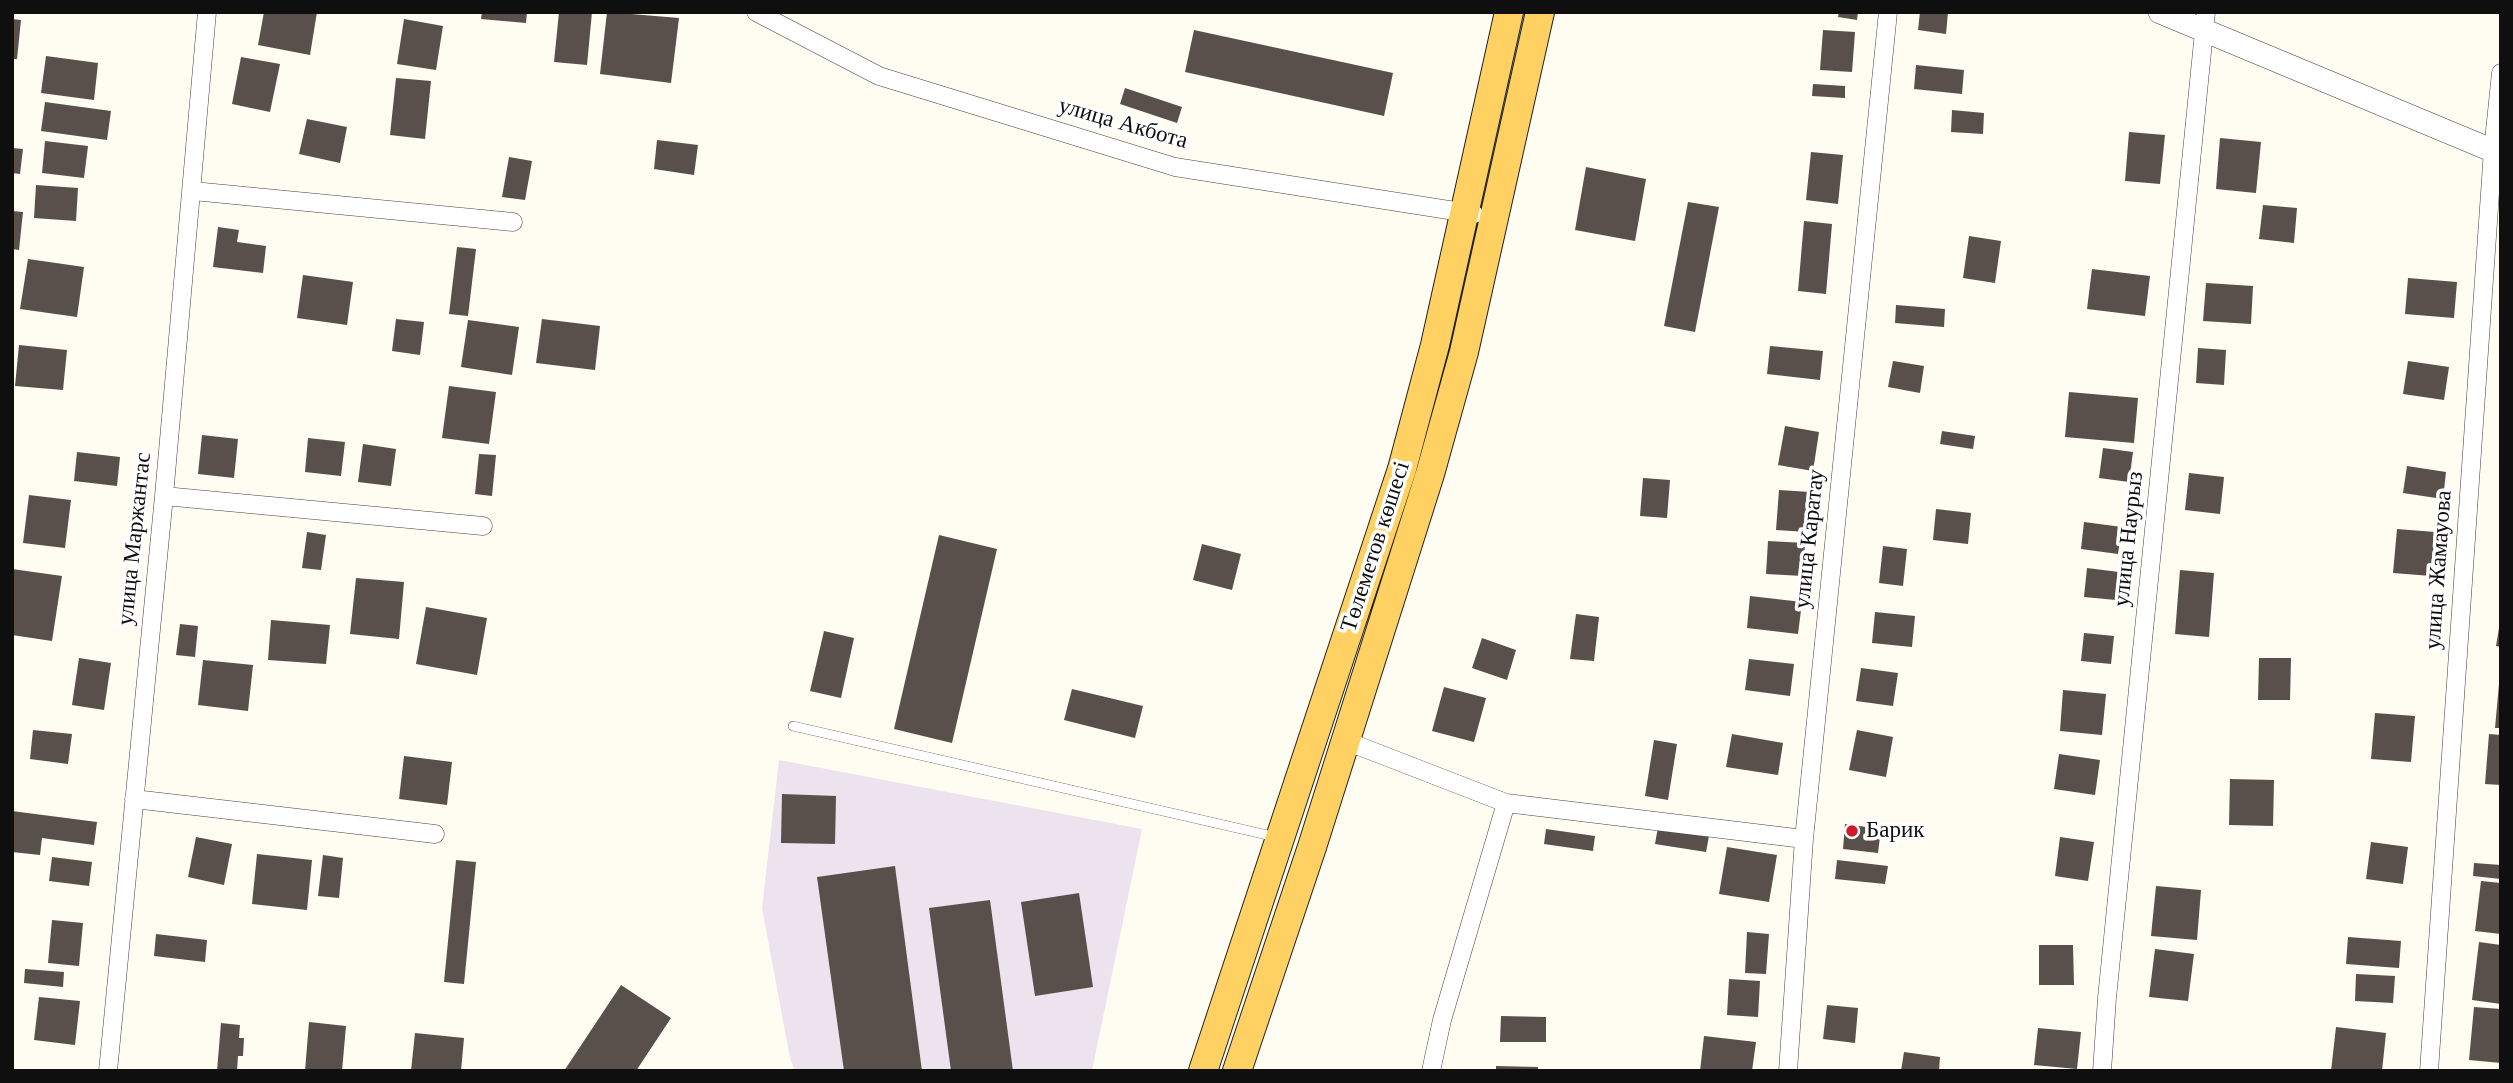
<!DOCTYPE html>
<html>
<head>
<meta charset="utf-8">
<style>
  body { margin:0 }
  #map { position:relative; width:2513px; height:1083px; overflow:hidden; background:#fffcf2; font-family:"Times New Roman",serif }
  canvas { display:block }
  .frame { position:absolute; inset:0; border:14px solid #0f0f0f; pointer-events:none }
</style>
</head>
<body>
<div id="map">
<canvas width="2513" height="1083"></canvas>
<div class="frame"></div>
</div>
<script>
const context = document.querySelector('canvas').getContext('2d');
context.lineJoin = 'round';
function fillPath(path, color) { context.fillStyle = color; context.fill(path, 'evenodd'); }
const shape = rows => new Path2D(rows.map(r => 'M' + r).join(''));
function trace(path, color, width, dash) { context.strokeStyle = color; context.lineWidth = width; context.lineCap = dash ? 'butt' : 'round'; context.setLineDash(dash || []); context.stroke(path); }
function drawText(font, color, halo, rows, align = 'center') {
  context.font = font + ' "Times New Roman",serif'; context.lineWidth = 7; context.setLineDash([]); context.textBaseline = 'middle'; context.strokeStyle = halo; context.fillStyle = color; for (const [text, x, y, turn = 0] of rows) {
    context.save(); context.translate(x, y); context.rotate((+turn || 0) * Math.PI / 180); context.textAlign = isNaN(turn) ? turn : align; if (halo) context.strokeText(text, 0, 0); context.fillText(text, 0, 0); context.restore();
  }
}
const industrial = shape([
  [779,760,1142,829,1092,1071,795,1071,790,1058,762,908]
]);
const building = shape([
  [264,12,317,12,310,55,258,45],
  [482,12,527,12,526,23,481,19],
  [559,12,592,12,587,65,554,62],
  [607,12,679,18,671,83,600,74],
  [1839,12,1858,12,1857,20,1838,17],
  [1920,12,1948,12,1946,34,1918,30],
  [12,19,21,20,17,59,12,59],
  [404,19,443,26,436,70,397,64],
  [1194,30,1393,73,1384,116,1185,72],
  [1823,30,1855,32,1852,72,1820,70],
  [46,56,98,63,94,100,41,93],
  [241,57,280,64,270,112,232,104],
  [1916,65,1964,70,1962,94,1914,89],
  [396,78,431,81,425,139,390,135],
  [1813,84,1845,86,1845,98,1812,96],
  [1125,88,1182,107,1177,123,1120,104],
  [45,102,111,111,107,140,41,131],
  [1952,110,1984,113,1983,134,1951,132],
  [307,119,347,127,340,163,299,154],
  [2129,132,2165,135,2160,184,2125,181],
  [2220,138,2261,142,2256,193,2216,189],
  [657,140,698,145,694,175,654,169],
  [45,141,88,146,84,178,42,173],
  [12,148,23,149,20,174,12,173],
  [1811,152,1843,155,1838,204,1806,200],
  [509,157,532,161,525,200,502,197],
  [1586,167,1646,179,1635,241,1575,230],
  [36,185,78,188,76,221,34,218],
  [1688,202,1719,207,1695,332,1664,326],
  [2263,205,2297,208,2294,243,2259,239],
  [12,211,23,212,19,250,12,249],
  [1804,221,1832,224,1826,294,1798,291],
  [218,227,239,230,237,242,266,246,263,273,213,267],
  [1969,236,2001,241,1995,283,1963,278],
  [457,247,476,249,468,316,449,314],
  [28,259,84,267,77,317,20,309],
  [2092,269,2150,276,2145,316,2087,309],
  [303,275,353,282,347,325,297,318],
  [2408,278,2457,282,2454,318,2405,314],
  [2206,283,2253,286,2251,324,2203,321],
  [1896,305,1945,309,1944,327,1895,323],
  [396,319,424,322,420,355,392,351],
  [542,319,600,326,595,370,536,363],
  [468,320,519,327,512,375,461,367],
  [19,345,67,350,63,390,15,386],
  [1770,346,1823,351,1820,380,1767,374],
  [2198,348,2226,350,2224,385,2196,383],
  [1893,361,1924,366,1920,393,1888,387],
  [2408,361,2449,367,2444,400,2403,394],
  [449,386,496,392,489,444,442,438],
  [2069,392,2138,398,2134,443,2065,437],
  [1785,426,1819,432,1813,471,1778,465],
  [1942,431,1975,436,1973,449,1940,444],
  [202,435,238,439,234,478,198,474],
  [308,438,345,442,341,476,305,472],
  [363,444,396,449,391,486,358,482],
  [2103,448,2133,452,2129,482,2099,478],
  [77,452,120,457,117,486,74,481],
  [479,454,496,455,492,496,475,494],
  [2407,466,2446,472,2443,499,2403,493],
  [2189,473,2224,477,2220,514,2185,510],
  [1643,478,1670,480,1667,518,1640,516],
  [1779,490,1810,492,1807,532,1776,530],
  [29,495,71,500,65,548,23,543],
  [1936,509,1971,513,1968,544,1933,540],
  [2084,522,2122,527,2118,554,2081,549],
  [2397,529,2435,532,2431,576,2393,573],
  [307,532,326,535,321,570,302,568],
  [939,535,997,549,952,743,894,729],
  [1768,541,1805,543,1803,576,1766,574],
  [1202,544,1241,554,1232,590,1193,580],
  [1883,546,1907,549,1903,586,1879,583],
  [2087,568,2119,572,2116,600,2084,597],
  [12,569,62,576,52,641,12,635],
  [2180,570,2214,573,2209,637,2175,634],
  [356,578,404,582,399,639,350,634],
  [1750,596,1802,602,1798,634,1747,628],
  [426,607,487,618,477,675,416,664],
  [1875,612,1915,616,1912,647,1872,643],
  [1576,614,1599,617,1594,661,1570,659],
  [271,620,330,625,326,664,268,660],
  [180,624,198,626,195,657,176,655],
  [2499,628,2501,628,2501,647,2496,646],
  [824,631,854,638,841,698,810,691],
  [2084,633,2114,636,2111,664,2081,661],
  [1482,638,1516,650,1507,680,1472,668],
  [79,658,111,663,104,710,72,705],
  [2259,658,2291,658,2290,700,2258,700],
  [1749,659,1794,664,1790,696,1745,690],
  [203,660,253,665,248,711,198,705],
  [1861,668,1898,673,1893,706,1856,701],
  [2499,684,2501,684,2501,728,2495,728],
  [1444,687,1486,698,1474,742,1432,731],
  [1072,689,1143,706,1135,738,1064,720],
  [2063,690,2106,694,2102,735,2060,731],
  [2375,713,2415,716,2411,762,2371,759],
  [33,730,72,734,68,764,30,759],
  [1857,730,1893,737,1886,777,1849,770],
  [1732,734,1783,743,1778,775,1726,767],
  [2489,734,2501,735,2501,785,2485,784],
  [1654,740,1677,744,1668,800,1645,796],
  [2059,754,2100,760,2095,795,2054,789],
  [404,756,452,762,447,805,399,799],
  [2230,779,2274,780,2273,826,2229,825],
  [782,794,836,796,835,844,781,843],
  [12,811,97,822,94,845,42,838,40,855,12,852],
  [1845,824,1881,829,1878,853,1843,849],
  [1658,827,1709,836,1706,852,1655,844],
  [1546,829,1595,836,1593,851,1544,844],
  [196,837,232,844,224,885,188,877],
  [2060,837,2094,842,2088,881,2055,876],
  [2371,842,2408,847,2403,884,2366,879],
  [1727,847,1777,855,1769,902,1719,894],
  [257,854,312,860,307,910,252,904],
  [323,855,343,858,339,898,318,896],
  [52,857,92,862,89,886,49,881],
  [456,860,476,862,464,984,444,982],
  [1837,860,1888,866,1885,884,1835,879],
  [2474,863,2501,865,2501,879,2473,876],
  [895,866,922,1071,844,1071,817,877],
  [2481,881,2501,883,2501,934,2475,931],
  [2156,886,2201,890,2197,940,2151,936],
  [1079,893,1093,987,1035,996,1021,902],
  [990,900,1013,1071,951,1071,929,908],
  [52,920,83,923,79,966,48,963],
  [1747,932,1769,934,1766,974,1745,973],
  [156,934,207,940,205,962,154,956],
  [2348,937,2401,941,2399,968,2346,964],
  [2479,942,2501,945,2501,1004,2472,1000],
  [2039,945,2073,945,2074,985,2039,985],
  [2155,949,2194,954,2188,1001,2149,997],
  [25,969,64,972,63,987,24,983],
  [2356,974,2395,976,2393,1003,2355,1001],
  [1729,979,1760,981,1758,1017,1727,1015],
  [621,985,671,1018,636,1071,564,1071],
  [39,997,80,1001,75,1045,34,1040],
  [1827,1005,1858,1008,1855,1043,1823,1039],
  [2474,1007,2501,1009,2501,1063,2469,1060],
  [1501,1016,1546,1017,1546,1042,1500,1042],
  [309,1022,346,1026,342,1071,305,1071],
  [221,1023,240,1025,239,1038,244,1038,243,1056,238,1056,237,1071,217,1071],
  [2336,1027,2386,1033,2382,1071,2331,1071],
  [2038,1028,2081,1032,2077,1069,2034,1065],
  [415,1033,464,1038,461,1071,411,1071],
  [1704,1036,1756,1042,1752,1071,1700,1071],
  [1904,1052,1940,1057,1939,1071,1901,1071],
  [1496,1066,1538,1067,1538,1071,1496,1071]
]);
const service = shape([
  [793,726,1276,837]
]);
const minor = shape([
  [756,12,879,76,1175,167,1474,214],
  [193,191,513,222],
  [164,496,483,526],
  [1346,741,1506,803,1804,839],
  [134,799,435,834],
  [108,1071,164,496,207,12],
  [1431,1071,1442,1020,1506,803],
  [1788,1071,1804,839,1888,12],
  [2102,1071,2107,998,2206,12],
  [2429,1071,2493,150,2501,73]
]);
const tertiary = shape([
  [2160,12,2501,154]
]);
const primary = shape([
  [1203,1071,1402,469,1435,345,1509,12],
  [1237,1071,1312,847,1430,474,1464,352,1540,12]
]);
const markers = [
  [1852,831,7,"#cc1b2c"]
];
const streetNames = [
  ["улица Акбота",1123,124,16],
  ["улица Маржантас",135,539,-84],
  ["улица Каратау",1810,539,-84],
  ["улица Наурыз",2129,539,-84],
  ["Төлеметов көшесі",1376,547,-72],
  ["улица Жамауова",2439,570,-86]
];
const poiNames = [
  ["Барик",1866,831]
];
fillPath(industrial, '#ede3ee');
fillPath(building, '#59504b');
trace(service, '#424242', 10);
trace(minor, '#424242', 19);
trace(tertiary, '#424242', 24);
trace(primary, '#202020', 30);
trace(service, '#fff', 9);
trace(minor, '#fff', 18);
trace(tertiary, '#fff', 23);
trace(primary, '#ffd162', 28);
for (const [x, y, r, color] of markers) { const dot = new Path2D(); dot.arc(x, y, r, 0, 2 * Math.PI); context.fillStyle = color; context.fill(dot); trace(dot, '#fff', 2.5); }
drawText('23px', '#0f0f0f', '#fff', streetNames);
drawText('23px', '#0f0f0f', '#fff', poiNames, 'left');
</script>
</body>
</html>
